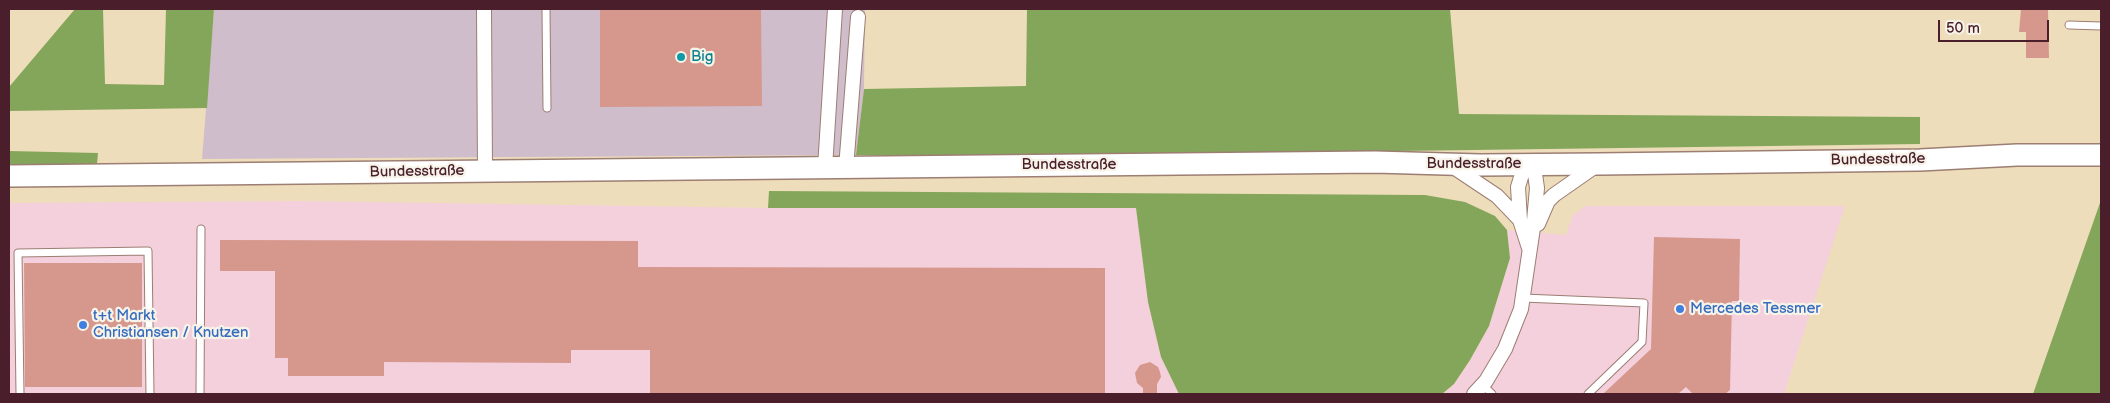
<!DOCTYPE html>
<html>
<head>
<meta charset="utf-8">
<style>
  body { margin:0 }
  #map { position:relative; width:2110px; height:403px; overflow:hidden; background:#edb; font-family:"Balsamiq Sans",sans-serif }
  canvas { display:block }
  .frame { position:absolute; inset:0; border:10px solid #4a1f2b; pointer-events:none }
  .scale { position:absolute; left:1938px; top:20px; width:111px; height:22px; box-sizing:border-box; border:2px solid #4a1f2b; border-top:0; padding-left:6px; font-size:15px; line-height:18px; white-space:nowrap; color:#4a1f2b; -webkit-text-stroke:4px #f7f3e8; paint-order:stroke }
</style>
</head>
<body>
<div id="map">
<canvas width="2110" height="403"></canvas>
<div class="frame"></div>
<div class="scale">50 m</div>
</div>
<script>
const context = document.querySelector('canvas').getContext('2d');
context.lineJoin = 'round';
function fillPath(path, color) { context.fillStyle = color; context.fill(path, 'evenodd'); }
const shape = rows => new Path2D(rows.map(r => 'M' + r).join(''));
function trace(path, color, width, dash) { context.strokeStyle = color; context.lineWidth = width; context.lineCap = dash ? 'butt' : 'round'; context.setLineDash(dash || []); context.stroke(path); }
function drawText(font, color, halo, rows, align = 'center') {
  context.font = font + ' "Balsamiq Sans",sans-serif'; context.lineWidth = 4.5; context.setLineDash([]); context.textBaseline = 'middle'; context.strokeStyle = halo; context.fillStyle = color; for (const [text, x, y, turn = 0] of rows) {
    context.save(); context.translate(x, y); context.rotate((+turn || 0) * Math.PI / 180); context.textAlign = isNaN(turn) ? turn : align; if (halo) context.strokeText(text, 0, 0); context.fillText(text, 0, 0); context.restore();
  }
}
const built = shape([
  [300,201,768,208,1136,207,1148,302,1161,357,1179,394,9,394,9,203],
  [1586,206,1845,206,1784,394,1442,394,1454,384,1470,360,1489,326,1510,258,1507,230,1566,235,1573,215]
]);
const industrial = shape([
  [214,9,865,9,864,89,856,155,202,159]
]);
const forest = shape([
  [75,9,103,9,105,84,164,85,166,9,214,9,207,108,9,111,9,87],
  [1027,9,1450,9,1459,114,1920,117,1920,144,1026,156,856,155,864,89,1026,86],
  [9,151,98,153,97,164,9,164],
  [769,191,1425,195,1465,202,1495,216,1507,230,1510,258,1489,326,1470,360,1454,384,1442,394,1179,394,1161,357,1148,302,1136,208,768,208],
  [2101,200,2101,394,2033,394]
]);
const building = shape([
  [600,9,761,9,762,106,600,107],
  [2021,9,2048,9,2049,58,2026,58,2026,32,2019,32],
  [1654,237,1740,239,1739,301,1732,301,1730,390,1725,394,1693,394,1686,387,1678,394,1603,394,1651,349],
  [220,240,638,241,638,267,1105,268,1105,394,650,394,650,350,571,350,571,363,384,362,384,376,288,376,288,358,275,358,275,271,220,271],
  [24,263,142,263,142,387,25,387],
  [1150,362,1158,367,1160,372,1161,377,1157,384,1157,394,1143,394,1143,388,1137,383,1135,373,1140,365]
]);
const service = shape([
  [546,9,547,108],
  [2069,25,2101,26],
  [1523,298,1644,303,1642,342,1588,394],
  [1483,385,1492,394],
  [20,394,18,253,148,251,150,394],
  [200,394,201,229]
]);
const minor = shape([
  [484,9,485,171],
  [1452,166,1497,196,1520,220],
  [825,168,835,9],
  [846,168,858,17],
  [1538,224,1548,201,1554,195,1597,165],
  [1474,394,1486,381,1505,349,1521,309,1534,221,1537,188,1535,174,1529,164,1522,174,1518,187,1520,220,1529,248]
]);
const primary = shape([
  [9,176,1375,162,1480,165,1599,164,1920,160,2017,155,2101,155]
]);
const markers = [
  [681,57,5,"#0f9aa8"],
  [1680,309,5,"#3f7fe0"],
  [83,325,5,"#3f7fe0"]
];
const cultureNames = [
  ["Big",691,57]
];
const streetNames = [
  ["Bundesstraße",1878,160,-1],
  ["Bundesstraße",1474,164],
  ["Bundesstraße",1069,165],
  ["Bundesstraße",417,172,-1]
];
const shopNames = [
  ["Mercedes Tessmer",1690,309],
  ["t+t Markt",93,316],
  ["Christiansen / Knutzen",93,333]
];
fillPath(built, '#f4cfdc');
fillPath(industrial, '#d0bdcc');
fillPath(forest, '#84a65a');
fillPath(building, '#d6978d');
trace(service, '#9c7e73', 9);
trace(minor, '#9c7e73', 16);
trace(primary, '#9c7e73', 24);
trace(service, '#fff', 7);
trace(minor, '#fff', 14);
trace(primary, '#fff', 21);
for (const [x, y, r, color] of markers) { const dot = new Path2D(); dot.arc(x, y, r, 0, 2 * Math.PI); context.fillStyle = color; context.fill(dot); trace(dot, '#f7f3e8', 2); }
drawText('15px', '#0d838f', '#f7f3e8', cultureNames, 'left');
drawText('15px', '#4a1f2b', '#f7f3e8', streetNames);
drawText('15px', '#366cbe', '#f7f3e8', shopNames, 'left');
</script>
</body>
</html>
